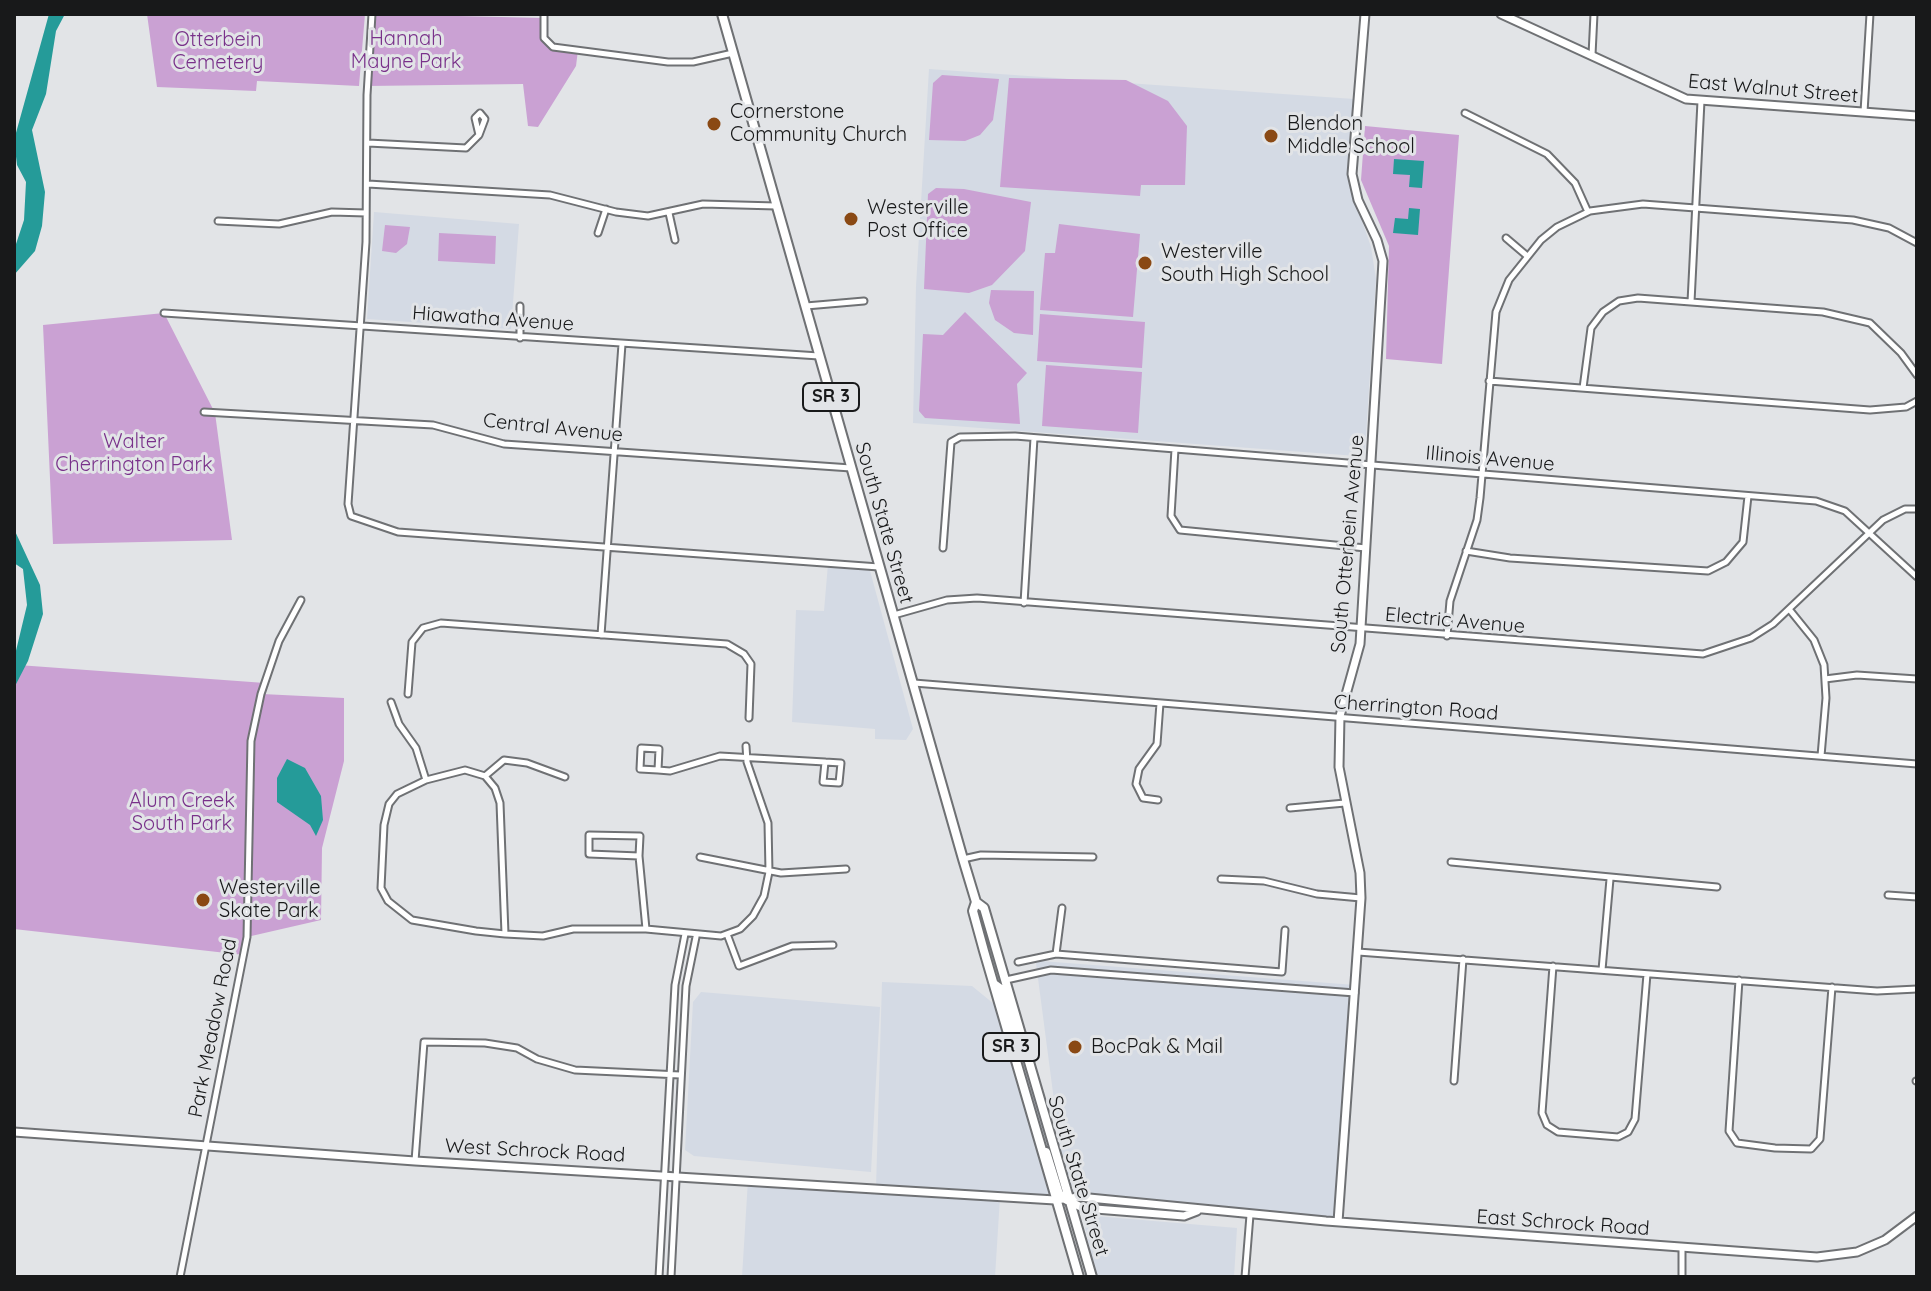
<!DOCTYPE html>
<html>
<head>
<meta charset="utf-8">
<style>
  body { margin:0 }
  #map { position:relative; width:1931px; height:1291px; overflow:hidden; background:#e2e4e7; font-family:Quicksand,sans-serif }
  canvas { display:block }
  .frame { position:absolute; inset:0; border:16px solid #18191a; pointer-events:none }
</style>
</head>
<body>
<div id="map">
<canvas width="1931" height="1291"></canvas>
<div class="frame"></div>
</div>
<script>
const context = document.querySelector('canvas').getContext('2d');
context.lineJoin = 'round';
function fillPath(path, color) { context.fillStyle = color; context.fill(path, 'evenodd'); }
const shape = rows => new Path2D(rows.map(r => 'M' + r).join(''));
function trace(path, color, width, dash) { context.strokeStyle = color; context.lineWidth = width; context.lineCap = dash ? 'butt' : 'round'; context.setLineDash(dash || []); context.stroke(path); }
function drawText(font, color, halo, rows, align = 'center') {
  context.font = font + ' Quicksand,sans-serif'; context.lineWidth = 6; context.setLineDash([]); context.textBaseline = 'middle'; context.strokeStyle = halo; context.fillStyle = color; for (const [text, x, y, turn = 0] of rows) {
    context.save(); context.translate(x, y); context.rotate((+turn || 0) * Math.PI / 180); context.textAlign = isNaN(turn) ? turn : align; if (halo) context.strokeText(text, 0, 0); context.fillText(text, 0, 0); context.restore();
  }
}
const built = shape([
  [929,69,1354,99,1349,183,1371,247,1376,279,1365,451,1357,456,913,423,916,286],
  [374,212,519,224,511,329,367,319],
  [828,564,869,567,913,729,906,740,875,739,875,729,792,722,796,610,824,611],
  [1041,961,1355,985,1338,1222,1000,1197,995,1277,742,1277,748,1180,876,1188,882,982,972,986,1016,1022,1066,1192,1036,963],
  [701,992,880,1007,871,1172,694,1156,685,1150,693,1002],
  [1095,1216,1237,1228,1234,1277,1096,1277,1085,1227]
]);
const green = shape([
  [147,14,365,14,359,86,257,81,256,91,157,87],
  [372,14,544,18,543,33,550,46,578,50,576,66,538,127,528,126,523,84,367,86],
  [942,75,999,79,993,120,980,135,965,141,929,140,933,83],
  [1009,78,1126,80,1168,101,1187,126,1185,185,1141,185,1140,196,1000,187],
  [1365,126,1459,135,1442,364,1386,359,1389,246,1361,180],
  [936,188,964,189,1031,202,1025,251,992,285,969,293,924,289,928,194],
  [1059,224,1140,234,1133,317,1040,310,1045,253,1055,253],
  [385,225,410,227,407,244,396,253,382,251],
  [439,233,496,236,495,264,438,261],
  [991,290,1034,291,1033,335,1014,333,995,320,989,303],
  [965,312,1027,373,1017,384,1020,424,925,418,919,411,923,334,943,335],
  [164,313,215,413,232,540,53,544,43,325],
  [1040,314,1145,322,1142,368,1037,361],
  [1046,365,1142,372,1138,433,1042,426],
  [18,665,265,683,262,694,344,698,344,761,322,848,321,920,247,937,244,955,14,929,14,671]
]);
const water = shape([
  [49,14,65,14,56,31,46,94,32,130,45,192,42,226,35,251,14,275,14,250,24,220,26,182,17,165,14,140],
  [1394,159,1424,161,1422,188,1409,187,1410,175,1393,174],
  [1409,208,1420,209,1418,235,1393,233,1395,218,1408,219],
  [14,529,40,585,43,614,28,661,14,688,14,659,27,605,23,569,14,563],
  [287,759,305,768,321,796,323,820,316,836,310,825,277,802,277,778]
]);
const street = shape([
  [372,14,367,95,366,242,348,504,351,516,398,532,879,567],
  [544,14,544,38,553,47,668,62,693,62,733,53],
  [1592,55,1594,14],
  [1864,112,1870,14],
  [1465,113,1547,154,1575,183,1588,212],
  [368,143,466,148,479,135,475,118,480,113,485,119,479,135],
  [368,184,550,195,616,212,648,216,703,204,776,206],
  [669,213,675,240],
  [218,221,279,224,332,212,366,213],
  [598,233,606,209],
  [1506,238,1526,255],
  [1691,302,1701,101],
  [520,306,520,338],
  [806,306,864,301],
  [164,313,819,356],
  [1489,381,1870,410,1906,407,1917,401],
  [1583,388,1591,328,1603,312,1619,301,1638,298,1823,312,1870,323,1901,353,1917,375],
  [204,412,433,425,504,444,851,468],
  [1175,449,1171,516,1180,530,1366,548],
  [943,548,951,442,960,437,1015,436,1816,501,1845,511,1917,577],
  [1466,551,1510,558,1708,571,1726,562,1743,542,1748,496],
  [1024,603,1034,438],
  [1789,609,1814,640,1824,665,1826,698,1821,756],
  [894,615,947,600,977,598,1703,654,1751,638,1773,624,1883,520,1905,509,1917,509],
  [601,635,622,344],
  [1447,636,1450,601,1477,520,1480,498,1496,312,1509,280,1541,240,1557,227,1590,211,1643,204,1853,220,1889,228,1917,243],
  [1825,679,1857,675,1917,679],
  [914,683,1917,764],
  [408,694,412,642,423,628,441,623,727,644,744,654,751,664,749,718],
  [391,702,399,724,416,748,426,780],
  [641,748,659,749,658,770,640,769,641,748],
  [825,762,841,763,839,783,823,782,825,762],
  [658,770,670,771,720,756,825,762],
  [485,776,504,760,527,763,565,777],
  [1158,800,1143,798,1136,784,1139,769,1157,744,1160,703],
  [1290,808,1345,803],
  [589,835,640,836,639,856,589,854,589,835],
  [639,856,646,929],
  [700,857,781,873,846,869],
  [963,859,981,855,1093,857],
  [1451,862,1717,887],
  [1221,879,1264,881,1317,894,1361,898],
  [1888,895,1917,897],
  [505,934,500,803,495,788,485,776,465,770,426,780,397,794,389,804,384,825,381,888,388,901,412,920,476,931,505,934,543,936,573,929,646,929,721,936,740,929,753,916,764,896,769,872,768,823,747,762,746,746],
  [727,934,739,966,792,946,833,945],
  [1358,952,1877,991,1917,989],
  [1056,954,1062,908],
  [1018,962,1056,954,1282,972,1285,930],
  [1553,966,1542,1113,1547,1125,1558,1132,1618,1137,1628,1132,1635,1119,1647,974],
  [1602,970,1610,879],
  [1006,980,1051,970,1355,993],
  [1739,980,1729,1131,1737,1143,1775,1148,1811,1149,1820,1139,1832,987],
  [1454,1081,1463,959],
  [1916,1081,1917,1081],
  [415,1161,424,1042,485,1043,517,1048,537,1059,575,1070,680,1075],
  [180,1277,247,937,251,741,261,694,279,641,301,600],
  [659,1277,675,985,685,934],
  [671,1277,686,986,696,937],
  [1245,1277,1250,1215],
  [1682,1277,1682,1247]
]);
const secondary = shape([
  [1501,14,1686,99,1917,116],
  [14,1132,415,1161,1055,1200,1079,1197,1326,1221,1817,1257,1857,1252,1885,1240,1917,1216],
  [1069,1201,1083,1208,1184,1216,1197,1211],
  [1338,1222,1361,898,1360,873,1339,767,1340,716,1360,644,1383,261,1377,240,1358,200,1352,174,1365,14]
]);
const primary = shape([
  [722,14,963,859,976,902,984,908,1092,1277],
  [976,902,973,911,984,951,1079,1277],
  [994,984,1001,989,1016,1041,1022,1051],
  [1046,1152,1059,1194,1067,1200]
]);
const markers = [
  [714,124,8,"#8a4914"],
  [1271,136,8,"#8a4914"],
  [851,219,8,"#8a4914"],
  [1145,263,8,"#8a4914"],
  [203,900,8,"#8a4914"],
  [1075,1047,8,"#8a4914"]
];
const shields = [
  [831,397,56],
  [1011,1047,56]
];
const shieldNames = [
  ["SR 3",831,397],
  ["SR 3",1011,1047]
];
const parkNames = [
  ["Hannah",406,39],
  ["Mayne Park",406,62],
  ["Otterbein",218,40],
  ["Cemetery",218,63],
  ["Walter",134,442],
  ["Cherrington Park",134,465],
  ["Alum Creek",182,801],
  ["South Park",182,824]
];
const streetNames = [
  ["East Walnut Street",1773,89,5],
  ["Hiawatha Avenue",493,319,4],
  ["Central Avenue",553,428,6],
  ["Illinois Avenue",1490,459,5],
  ["South State Street",884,523,74],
  ["South Otterbein Avenue",1348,544,-85],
  ["Electric Avenue",1455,621,5],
  ["Cherrington Road",1416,708,4],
  ["Park Meadow Road",213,1028,-79],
  ["West Schrock Road",535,1151,3],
  ["South State Street",1078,1176,73],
  ["East Schrock Road",1563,1223,4]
];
const poiNames = [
  ["Cornerstone",730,112],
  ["Community Church",730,135],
  ["Blendon",1287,124],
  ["Middle School",1287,147],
  ["Westerville",867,208],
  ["Post Office",867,231],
  ["Westerville",1161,252],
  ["South High School",1161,275],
  ["Westerville",219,888],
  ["Skate Park",219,911],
  ["BocPak & Mail",1091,1047]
];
fillPath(built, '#d4dae4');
fillPath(green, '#caa1d3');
fillPath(water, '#259b99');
trace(street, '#6f7174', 9);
trace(secondary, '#6f7174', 11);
trace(primary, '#6f7174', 12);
trace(street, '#fff', 5);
trace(secondary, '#fff', 7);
trace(primary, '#fff', 8);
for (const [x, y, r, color] of markers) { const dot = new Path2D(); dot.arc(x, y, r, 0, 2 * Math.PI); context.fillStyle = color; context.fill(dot); trace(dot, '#e2e4e7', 3); }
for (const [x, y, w] of shields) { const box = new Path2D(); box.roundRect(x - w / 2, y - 14, w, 28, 6); context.fillStyle = '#e2e4e7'; context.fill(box); trace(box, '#18191a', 2); }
drawText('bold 18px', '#18191a', null, shieldNames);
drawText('20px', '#79318a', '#e2e4e7', parkNames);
drawText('20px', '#18191a', '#e2e4e7', streetNames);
drawText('20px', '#18191a', '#e2e4e7', poiNames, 'left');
</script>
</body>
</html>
